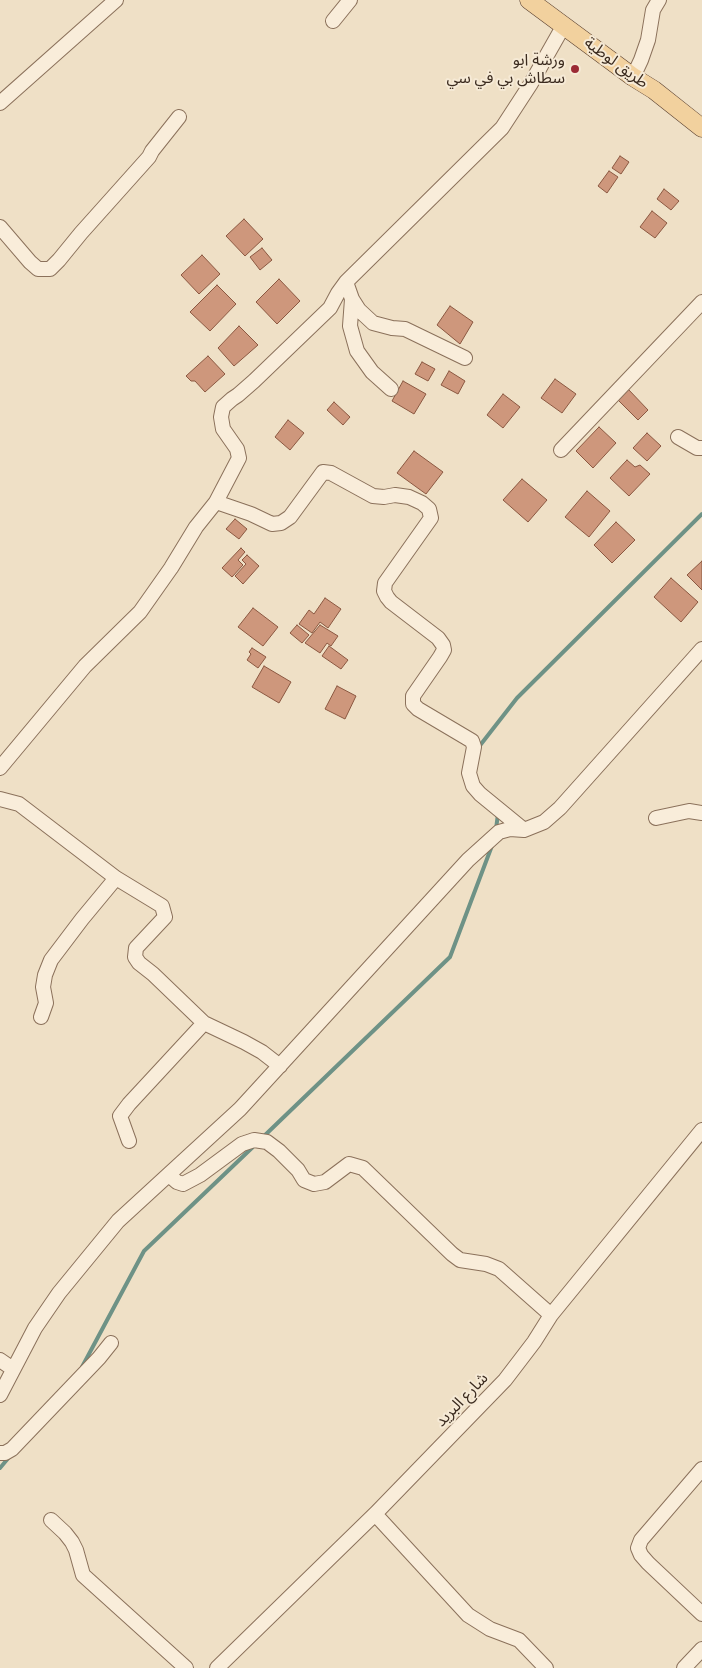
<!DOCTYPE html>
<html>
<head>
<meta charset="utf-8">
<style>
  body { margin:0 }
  canvas { display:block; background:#efe0c6 }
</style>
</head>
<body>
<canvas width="702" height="1668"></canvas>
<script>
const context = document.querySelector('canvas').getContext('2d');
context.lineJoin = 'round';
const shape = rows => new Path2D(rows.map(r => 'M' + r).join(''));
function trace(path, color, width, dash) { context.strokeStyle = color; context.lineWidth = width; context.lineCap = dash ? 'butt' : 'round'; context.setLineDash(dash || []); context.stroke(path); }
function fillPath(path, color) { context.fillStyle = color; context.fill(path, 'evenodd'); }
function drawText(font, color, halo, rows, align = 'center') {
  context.font = font + ' Merriweather,"Noto Sans Arabic",serif'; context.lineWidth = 4; context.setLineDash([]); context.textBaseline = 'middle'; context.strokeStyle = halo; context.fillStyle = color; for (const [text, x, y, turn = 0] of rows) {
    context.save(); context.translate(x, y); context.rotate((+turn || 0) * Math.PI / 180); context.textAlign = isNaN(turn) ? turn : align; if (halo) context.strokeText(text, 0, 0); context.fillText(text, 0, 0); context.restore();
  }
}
const stream = shape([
  [478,748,517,698,702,514],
  [496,829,498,814],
  [262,1138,450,957,493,843],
  [82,1367,144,1251,255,1145],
  [0,1468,10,1456]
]);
const building = shape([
  [620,156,629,162,621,174,612,168,620,156],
  [609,171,618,177,607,193,598,186,609,171],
  [664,189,679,201,671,210,657,199,664,189],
  [652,211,667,223,655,238,640,227,652,211],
  [244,219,263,239,245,256,226,236,244,219],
  [262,248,272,260,260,270,250,257,262,248],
  [202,255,220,274,199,294,181,275,202,255],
  [279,279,300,301,277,324,256,302,279,279],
  [217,285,236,304,210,331,190,312,217,285],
  [450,306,473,322,460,344,437,325,450,306],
  [239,326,258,345,234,366,218,348,239,326],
  [208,356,225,374,205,392,195,381,191,381,186,376,208,356],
  [422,362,435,369,428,381,415,374,422,362],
  [449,371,465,381,458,394,441,385,449,371],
  [555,379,576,394,562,413,541,398,555,379],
  [403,381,426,394,414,414,392,401,403,381],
  [628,389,648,410,638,420,617,399,628,389],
  [503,394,520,407,503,428,487,415,503,394],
  [334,402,350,417,343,425,327,410,334,402],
  [288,420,304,433,290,450,275,437,288,420],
  [599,427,616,443,593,468,576,451,599,427],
  [647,433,661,446,647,461,633,448,647,433],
  [414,451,443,472,426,494,397,473,414,451],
  [627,460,635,467,640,465,650,474,629,496,610,478,627,460],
  [522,479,547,500,528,522,503,500,522,479],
  [587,491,610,511,589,537,565,517,587,491],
  [235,519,247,529,239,539,226,529,235,519],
  [616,522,635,540,612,563,594,545,616,522],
  [241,548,245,552,238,560,243,565,232,577,222,568,241,548],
  [247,555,259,566,243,584,235,576,246,564,242,560,247,555],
  [702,561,702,590,687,575,702,561],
  [671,578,698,602,681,622,654,597,671,578],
  [325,598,341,609,328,628,320,622,312,633,299,624,309,610,314,614,325,598],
  [253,608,278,627,263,646,238,627,253,608],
  [297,625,309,635,302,643,290,633,297,625],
  [320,625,338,636,331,646,327,643,320,653,305,643,320,625],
  [329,646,348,660,341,669,322,656,329,646],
  [252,648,266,657,258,668,247,660,251,654,249,652,252,648],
  [264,666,291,682,279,703,252,687,264,666],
  [337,686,356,696,345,719,325,709,337,686]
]);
const minor = shape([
  [333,21,350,0],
  [633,77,641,60,648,40,653,10,659,0],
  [0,103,116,0],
  [0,227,30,262,38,269,50,269,59,260,81,233,149,157,152,151,179,117],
  [346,282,352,299,359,310,373,323,392,328,405,329,465,358],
  [352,299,350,326,357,351,372,372,391,389],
  [678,437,697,448,702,448],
  [561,450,702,302],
  [216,502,251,514,272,524,281,523,290,517,323,472,331,473,373,496,384,497,395,495,409,497,422,503,429,509,431,518,385,583,384,591,387,597,391,602,438,638,443,645,444,650,440,657,413,696,413,704,418,709,472,741,474,747,469,773,473,786,480,794,524,830],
  [0,768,85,666,140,612,171,568,196,527,216,502,239,458,237,449,223,429,221,417,223,407,232,399,238,395,254,381,330,308,338,293,346,282,502,128,530,85,564,25],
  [0,799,19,804,116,878,162,906,165,917,136,948,135,957,139,963,153,974,204,1023,244,1042,262,1052,280,1066],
  [656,818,689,811,702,813],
  [41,1017,46,1003,43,987,45,975,51,960,82,919,116,878],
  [129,1141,120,1116,129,1104,204,1023],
  [169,1175,177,1182,183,1184,200,1175,242,1144,254,1140,267,1142,279,1151,298,1170,304,1180,314,1184,325,1182,349,1164,363,1168,452,1254,460,1260,486,1264,499,1269,551,1315],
  [0,1360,13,1369],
  [0,1395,35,1328,59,1293,118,1221,240,1109,468,860,499,832,510,829,524,830,544,822,560,808,702,649],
  [0,1453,5,1453,12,1449,99,1358,111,1343],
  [702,1469,641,1540,638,1548,641,1555,648,1563,702,1614],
  [375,1514,468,1615,490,1629,519,1640,546,1668],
  [51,1520,65,1533,72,1542,76,1550,83,1575,186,1668],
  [217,1668,375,1514,505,1380,534,1342,551,1315,702,1130],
  [684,1668,702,1649]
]);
const major = shape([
  [529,0,633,77,654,90,702,128]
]);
const markers = [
  [575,69,5,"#9b2a34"]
];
const poiNames = [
  ["ورشة ابو",565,60],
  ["سطاش بي في سي",565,78]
];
const streetNames = [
  ["طريق لوطية",616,63,36],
  ["شارع البريد",462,1400,-46]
];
trace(stream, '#6e9286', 4);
fillPath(building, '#ce977c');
trace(building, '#8b5841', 1);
trace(minor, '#8b715b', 16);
trace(major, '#593f2f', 19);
trace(minor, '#f9edda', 14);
trace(major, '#f2d19e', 18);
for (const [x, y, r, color] of markers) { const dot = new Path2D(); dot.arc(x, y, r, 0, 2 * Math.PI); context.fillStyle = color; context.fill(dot); trace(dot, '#f6ead6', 2); }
drawText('16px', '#3b2b1f', '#f6ead6', poiNames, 'right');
drawText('16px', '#3b2b1f', '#f6ead6', streetNames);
</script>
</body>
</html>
